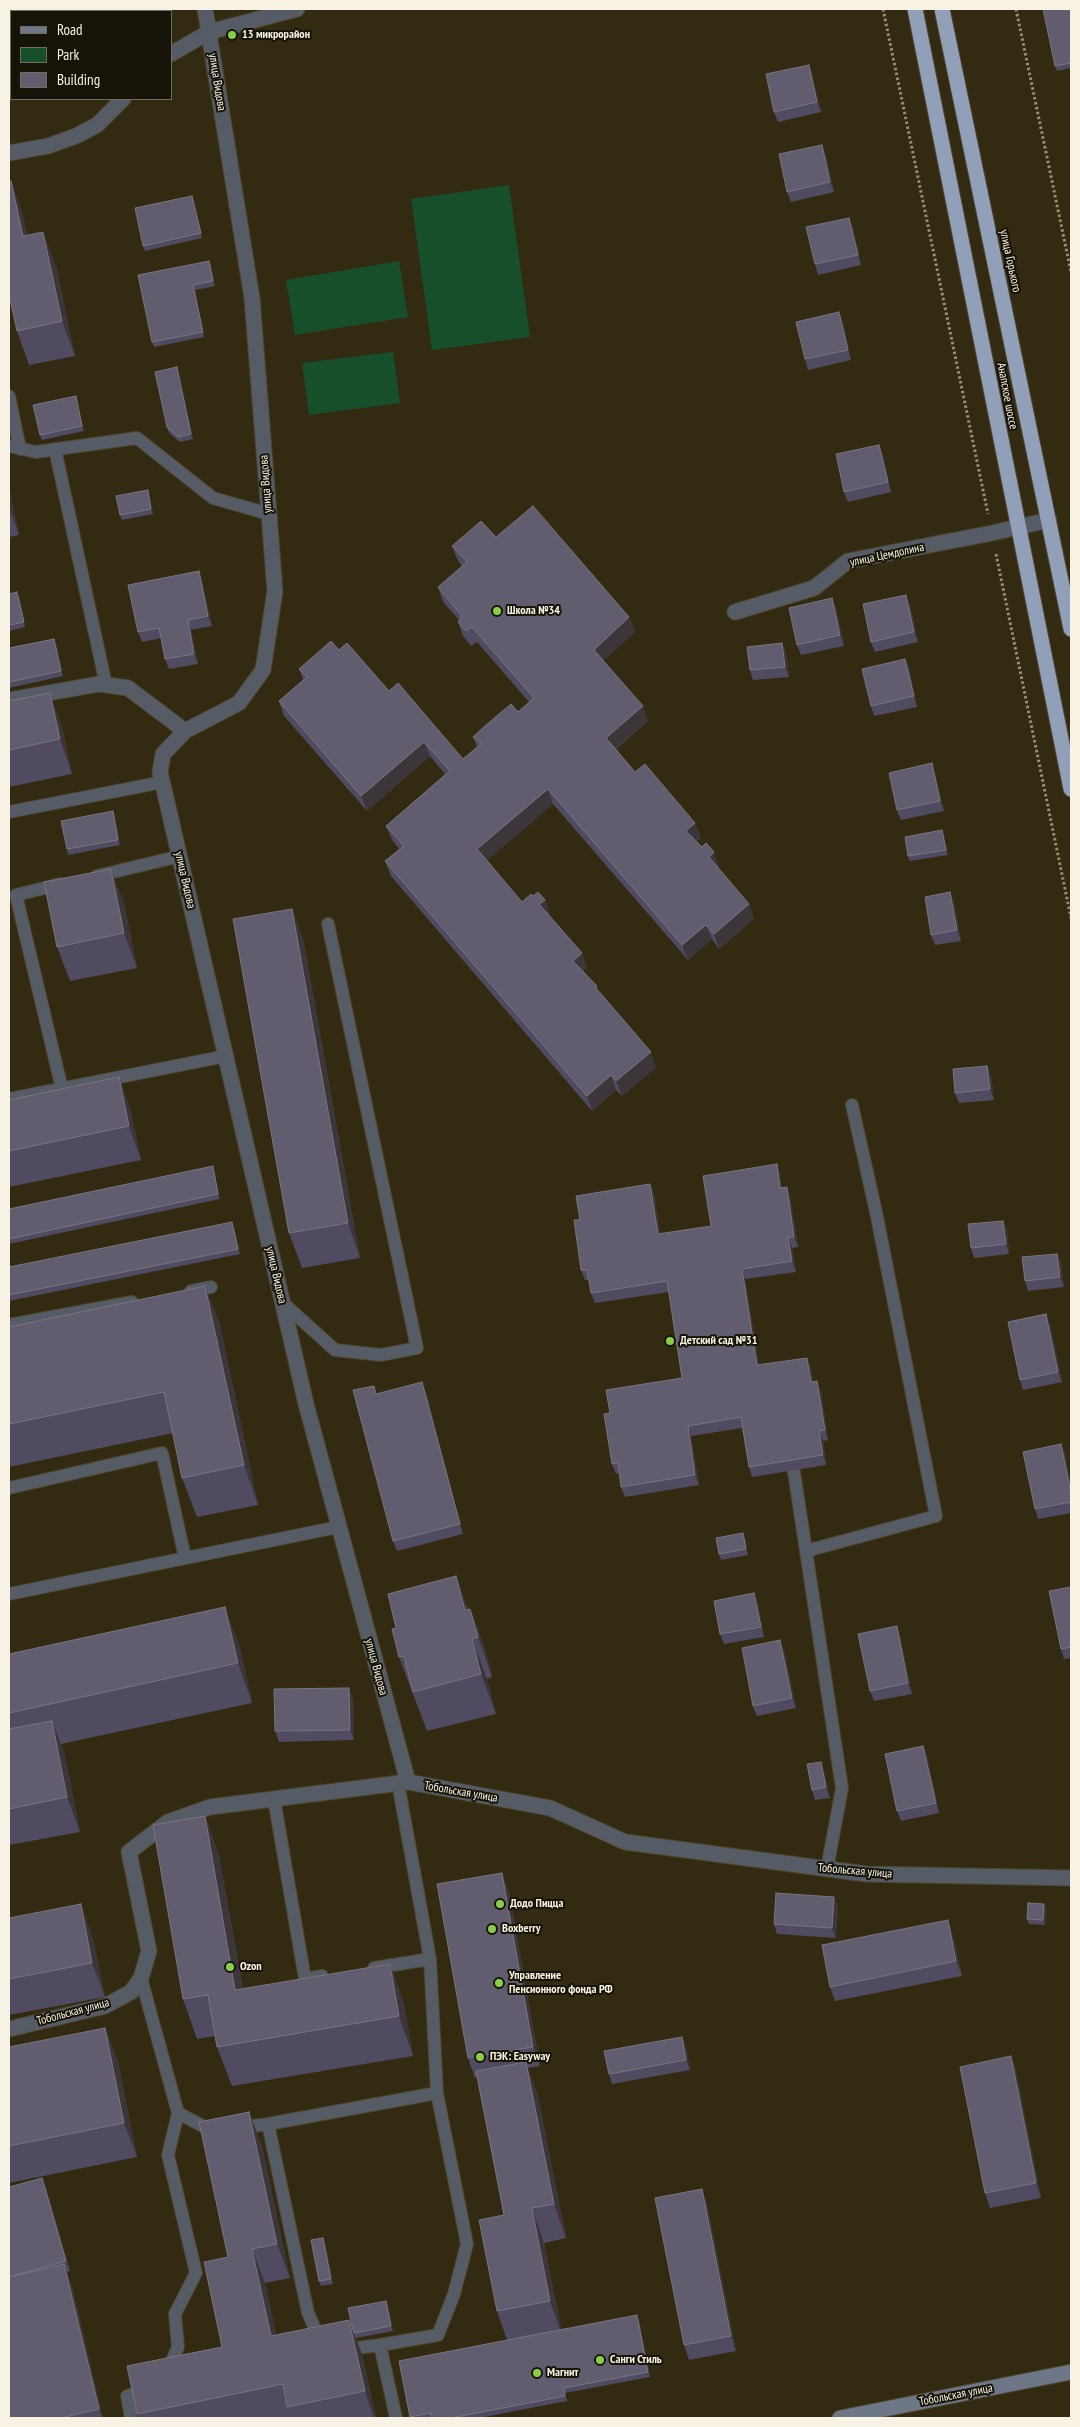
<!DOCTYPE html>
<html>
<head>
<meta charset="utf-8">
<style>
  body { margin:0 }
  #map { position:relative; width:1080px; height:2427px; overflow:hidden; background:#322a11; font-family:"PT Sans Narrow",sans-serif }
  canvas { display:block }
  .frame { position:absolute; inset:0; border:10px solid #f7f2e3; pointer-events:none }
  .legend { position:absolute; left:10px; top:10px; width:162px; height:90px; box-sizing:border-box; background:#161308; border:1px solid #706c60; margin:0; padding:6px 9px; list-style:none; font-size:15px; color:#f7f2e3 }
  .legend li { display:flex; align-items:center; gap:10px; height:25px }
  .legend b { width:25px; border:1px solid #706c60 }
</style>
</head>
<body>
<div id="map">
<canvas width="1080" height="2427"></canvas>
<div class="frame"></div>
<ul class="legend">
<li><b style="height:6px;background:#6e7788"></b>Road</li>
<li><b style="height:14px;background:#184f2b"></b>Park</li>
<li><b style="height:14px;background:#625d6e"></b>Building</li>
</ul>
</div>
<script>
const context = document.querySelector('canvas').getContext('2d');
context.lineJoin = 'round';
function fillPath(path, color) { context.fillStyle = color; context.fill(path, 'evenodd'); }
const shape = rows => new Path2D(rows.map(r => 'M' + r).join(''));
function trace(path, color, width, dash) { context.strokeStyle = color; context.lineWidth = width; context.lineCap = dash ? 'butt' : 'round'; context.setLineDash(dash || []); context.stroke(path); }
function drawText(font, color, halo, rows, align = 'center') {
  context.font = font + ' "PT Sans Narrow",sans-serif'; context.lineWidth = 4; context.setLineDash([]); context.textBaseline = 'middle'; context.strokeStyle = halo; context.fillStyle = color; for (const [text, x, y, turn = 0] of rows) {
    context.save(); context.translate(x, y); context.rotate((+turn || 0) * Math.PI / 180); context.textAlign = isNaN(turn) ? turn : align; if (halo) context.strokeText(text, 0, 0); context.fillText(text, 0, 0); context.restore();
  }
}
const green = shape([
  [509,185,530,337,432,350,411,199],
  [399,261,408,317,295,335,286,280],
  [393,352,400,403,309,415,302,363]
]);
const path = shape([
  [883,9,988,514],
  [1016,9,1071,272],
  [996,554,1071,918]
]);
const lane = shape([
  [9,396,20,449],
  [9,446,36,452,137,438,213,498,269,514],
  [55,449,106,685],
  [9,812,163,782],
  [97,876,180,856],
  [61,884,16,895,62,1089],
  [9,1099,226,1056],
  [191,1291,211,1287],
  [283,1303,335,1350,381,1355,417,1348,328,924],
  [9,1325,132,1302],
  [794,1472,842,1788,827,1869],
  [9,1488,162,1453,185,1558],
  [806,1551,936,1516,876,1212,852,1105],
  [9,1594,338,1527],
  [274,1799,305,1979,322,1976],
  [430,1959,437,2093],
  [374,1968,430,1959,398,1783],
  [141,1978,178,2113,168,2155,196,2273,175,2314,178,2347,168,2370],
  [178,2113,214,2132],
  [268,2124,437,2093,467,2244,454,2294,438,2335,380,2345],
  [239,2128,268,2124,308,2313,321,2342],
  [342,2350,380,2345,396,2418],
  [131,2418,127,2396,149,2390]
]);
const street = shape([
  [205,9,252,298,275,591,263,670,239,703,185,731,163,754,160,772,306,1404,408,1782],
  [171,54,209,32,297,9],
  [9,153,48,146,76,136,97,125,123,99],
  [735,612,814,588,848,561,992,533,1049,520],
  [9,700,99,684,128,688,185,731],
  [9,2029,105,2006,131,1992,141,1978,149,1951,129,1852,168,1822,210,1807,408,1782,550,1808,625,1842,866,1874,1071,1878]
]);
const secondary = shape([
  [840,2418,1071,2372]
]);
const highway = shape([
  [915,9,1071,789],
  [942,9,1071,629]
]);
const wall = shape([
  [1071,9,1071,68,1057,71,1055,66],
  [812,75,821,112,778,122,774,112],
  [826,155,834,192,791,202,787,192],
  [11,181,23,216,27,235,56,266,75,356,29,365,17,331],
  [192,196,202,238,145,251,143,246],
  [853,228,861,265,818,275,815,264],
  [209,261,211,266,215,286,195,290,204,337,154,347,152,342],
  [843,323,851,360,808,370,805,359],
  [177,367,178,372,193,439,180,442,169,433,167,427],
  [76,396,77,401,84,431,42,440,40,435],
  [879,445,883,455,891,492,848,502,844,492],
  [9,489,19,535,9,537],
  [149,495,153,514,122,520,120,515],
  [496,537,629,617,635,632,603,661,648,721,616,749,635,772,695,823,701,838,696,841,702,847,714,852,719,867,718,868,749,904,754,919,719,949,712,939,688,960,553,804,487,860,522,902,533,896,545,900,550,914,549,915,582,953,587,968,583,971,656,1067,622,1096,616,1090,592,1111,391,876,385,861,399,849,392,840,386,826,445,774,430,756,367,811,284,716,279,701,303,680,299,669,339,650,389,691,463,759,477,747,473,737,518,712,529,702,477,642,471,646,463,636,458,622,459,620,443,602,438,587,462,566,458,561,452,546],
  [202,581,212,626,191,630,198,664,169,669,165,659,161,638,142,642,138,632],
  [17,592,19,597,25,627,9,631,9,594],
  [832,598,836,608,844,646,801,655,797,645],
  [910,605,918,642,875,652,871,642],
  [54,639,56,644,63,676,9,688,9,648],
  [782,643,786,653,789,677,753,680,750,670],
  [905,659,909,669,917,707,874,716,871,706],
  [9,701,62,727,72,774,9,787],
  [935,774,944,811,901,820,897,810],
  [113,811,115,817,120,845,68,855,67,849],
  [942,830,944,835,948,855,910,861,908,856],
  [950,892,954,902,961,941,935,945,931,935],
  [124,903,137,968,70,981,57,947],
  [292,909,304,943,360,1258,302,1268,289,1233],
  [987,1066,991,1076,994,1100,959,1103,955,1093],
  [119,1077,131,1112,141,1160,9,1187,9,1100],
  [214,1171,220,1199,9,1244,9,1209],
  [780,1174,782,1188,790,1197,798,1247,792,1248,796,1272,745,1279,759,1365,811,1368,813,1381,821,1391,828,1440,823,1441,826,1465,752,1477,749,1467,742,1428,691,1436,699,1485,625,1497,621,1487,619,1473,616,1474,612,1464,610,1413,682,1378,669,1292,595,1303,591,1293,589,1280,585,1280,581,1270,580,1220,650,1184,654,1194,660,1234,711,1226],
  [1003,1221,1007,1231,1009,1254,974,1258,971,1248],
  [234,1227,240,1254,9,1301,9,1267],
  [1057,1254,1061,1264,1064,1287,1028,1291,1025,1281],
  [205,1286,220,1325,258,1505,197,1517,182,1478,173,1433,9,1467,9,1327],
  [1050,1324,1062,1382,1023,1390,1020,1380],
  [426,1392,463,1534,397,1551,393,1541,377,1394],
  [1061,1444,1065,1454,1071,1486,1071,1513,1038,1519,1035,1509],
  [745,1538,748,1555,721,1560,719,1554],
  [1071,1587,1071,1658,1064,1659,1061,1649],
  [754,1593,758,1603,764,1637,724,1644,720,1634],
  [469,1609,470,1609,485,1648,492,1677,487,1679,496,1714,427,1731,399,1657],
  [900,1636,912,1694,874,1701,870,1691],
  [240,1647,252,1703,61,1744,65,1755,80,1832,9,1845,9,1654],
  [784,1650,796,1708,757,1716,753,1706],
  [353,1698,354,1740,279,1742,275,1731],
  [923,1746,927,1756,939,1813,901,1821,897,1811],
  [824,1772,830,1798,815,1800,812,1790],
  [205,1816,219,1856,243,1989,390,1964,404,2004,413,2056,232,2086,217,2047,215,2036,197,2039,183,1999],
  [509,1892,540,2066,528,2068,538,2096,566,2238,544,2243,561,2329,639,2320,650,2377,565,2393,567,2401,479,2418,410,2418,399,2361,507,2340,497,2311,504,2215,477,2077,475,2078,468,2058],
  [834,1897,838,1907,836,1938,777,1934,774,1924],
  [1044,1904,1046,1909,1045,1925,1029,1924,1027,1919],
  [9,1918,93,1939,105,1997,9,2015],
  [953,1935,962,1976,835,2001,830,1987],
  [105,2028,118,2062,137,2157,9,2183,9,2047],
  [682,2037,686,2047,690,2070,612,2084,609,2074],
  [1011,2056,1016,2071,1041,2198,990,2208,985,2193],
  [262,2146,290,2278,265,2283,276,2335,349,2320,352,2326,388,2306,393,2331,356,2338,362,2354,376,2418,139,2418,137,2414,222,2347,228,2257],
  [9,2187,46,2188,70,2271,66,2272,71,2283,103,2418,9,2418],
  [702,2189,707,2204,736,2351,689,2360,684,2345],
  [325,2243,333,2284,321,2286,319,2281]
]);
const shadedWall = shape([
  [809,65,812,75,821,112,817,102],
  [822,145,826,155,834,192,830,182],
  [11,181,23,216,35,271,23,236],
  [849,218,853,228,861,265,858,255],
  [43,232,56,266,75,356,62,321],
  [209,261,211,266,215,286,213,281],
  [193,285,195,290,204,337,203,332],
  [839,312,843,323,851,360,848,350],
  [177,367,178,372,193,439,191,434],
  [76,396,77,401,84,431,82,426],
  [879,445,883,455,891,492,888,482],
  [9,489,9,490,19,535,9,508],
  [148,490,149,495,153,514,151,509],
  [199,571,202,581,212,626,208,616],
  [17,592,19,597,25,627,24,622],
  [906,595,910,605,918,642,914,632],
  [832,598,836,608,844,646,840,635],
  [629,617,635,632,599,665,594,650],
  [188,620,191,630,198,664,194,654],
  [54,639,56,644,63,676,61,671],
  [782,643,786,653,789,677,785,667],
  [905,659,909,669,917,707,914,696],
  [50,693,62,727,72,774,60,739],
  [643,706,648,721,611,752,606,738],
  [424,742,430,756,367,811,361,796],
  [932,763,935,774,944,811,940,801],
  [548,789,553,804,483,864,477,849],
  [113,811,115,817,120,845,118,840],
  [695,823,701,838,691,846,686,831],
  [942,830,944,835,948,855,946,850],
  [714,852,719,867,714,872,709,857],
  [111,869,124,903,137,968,124,933],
  [950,892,954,902,961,941,957,930],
  [545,900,550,914,545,919,539,904],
  [749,904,754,919,719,949,714,934],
  [292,909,304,943,360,1258,348,1223],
  [706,925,712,939,688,960,682,945],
  [582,953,587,968,578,976,573,961],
  [651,1052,656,1067,622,1096,616,1081],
  [987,1066,991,1076,994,1100,990,1089],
  [611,1075,616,1090,592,1111,587,1096],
  [119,1077,131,1112,141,1160,129,1126],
  [777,1164,780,1174,784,1198,780,1188],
  [213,1166,214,1171,220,1199,218,1194],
  [650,1184,654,1194,661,1244,658,1234],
  [787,1187,790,1197,798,1247,794,1237],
  [1003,1221,1007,1231,1009,1254,1006,1244],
  [232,1222,234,1227,240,1254,238,1249],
  [788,1237,792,1248,796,1272,792,1261],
  [1057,1254,1061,1264,1064,1287,1060,1277],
  [742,1269,745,1279,761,1376,757,1365],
  [205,1286,220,1325,258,1505,244,1465],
  [1046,1314,1050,1324,1062,1382,1058,1372],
  [807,1358,811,1368,815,1392,811,1382],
  [817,1381,821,1391,828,1440,825,1430],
  [422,1382,426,1392,463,1534,460,1524],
  [688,1426,691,1436,699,1485,695,1475],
  [819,1431,823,1441,826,1465,823,1455],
  [1061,1444,1065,1454,1071,1486,1071,1493],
  [743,1533,745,1538,748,1555,746,1549],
  [456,1576,471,1616,465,1610],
  [754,1593,758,1603,764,1637,761,1627],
  [225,1607,240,1647,252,1703,238,1663],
  [470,1609,485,1648,492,1677,478,1637],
  [897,1626,900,1636,912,1694,908,1683],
  [472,1639,487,1679,496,1714,481,1674],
  [780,1640,784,1650,796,1708,792,1698],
  [349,1688,353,1698,354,1740,350,1730],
  [52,1721,65,1755,80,1832,67,1797],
  [923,1746,927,1756,939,1813,936,1803],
  [821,1762,824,1772,830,1798,826,1787],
  [205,1816,219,1856,250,2030,235,1990],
  [502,1873,509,1892,540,2066,533,2047],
  [834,1897,838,1907,836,1938,832,1928],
  [81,1904,93,1939,105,1997,92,1963],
  [1044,1904,1046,1909,1045,1925,1043,1920],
  [948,1920,953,1935,962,1976,956,1961],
  [390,1964,404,2004,413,2056,399,2016],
  [105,2028,118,2062,137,2157,124,2123],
  [682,2037,686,2047,690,2070,686,2060],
  [1011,2056,1016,2071,1041,2198,1036,2183],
  [526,2062,538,2096,566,2238,554,2204],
  [249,2112,262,2146,290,2278,277,2244],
  [42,2178,46,2188,70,2271,66,2261],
  [702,2189,707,2204,736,2351,731,2336],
  [532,2208,544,2243,562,2335,550,2301],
  [323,2238,325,2243,333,2284,331,2279],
  [252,2249,265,2283,284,2370,271,2336],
  [64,2264,71,2283,103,2418,102,2418,99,2409],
  [386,2301,388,2306,393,2331,391,2326],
  [637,2315,639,2320,650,2377,648,2372],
  [349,2320,362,2354,376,2418,374,2418,365,2391]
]);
const building = shape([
  [1043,9,1071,9,1071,63,1055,66,1043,9],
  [809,65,817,102,774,112,766,74,809,65],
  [822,145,830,182,787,192,779,154,822,145],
  [11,181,23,236,43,232,62,321,17,331,9,294,9,182,11,181],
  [192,196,201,233,143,246,135,208,192,196],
  [849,218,858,255,815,264,806,227,849,218],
  [209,261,213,281,193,285,203,332,152,342,138,275,209,261],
  [839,312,848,350,805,359,796,322,839,312],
  [177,367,191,434,178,437,167,427,155,372,177,367],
  [76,396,82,426,40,435,33,405,76,396],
  [879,445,888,482,844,492,836,454,879,445],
  [148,490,151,509,120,515,116,496,148,490],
  [533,506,629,617,594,650,643,706,606,738,635,772,645,764,695,823,686,831,702,847,706,843,714,852,709,857,749,904,714,934,706,925,682,945,548,789,477,849,522,902,531,894,533,896,538,892,545,900,539,904,582,953,573,961,597,986,596,988,651,1052,616,1081,611,1075,587,1096,385,861,404,846,386,826,450,771,424,742,361,796,279,701,307,677,299,669,331,641,339,650,347,643,389,691,398,683,463,759,481,744,473,737,486,725,511,704,518,712,534,698,472,627,466,631,458,622,462,616,438,587,467,562,452,546,481,521,496,537,533,506],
  [199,571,208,616,188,620,194,654,165,659,159,628,138,632,128,585,199,571],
  [17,592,24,622,9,625,9,594,17,592],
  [906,595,914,632,871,642,863,604,906,595],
  [832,598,840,635,797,645,789,608,832,598],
  [54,639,61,671,9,682,9,648,54,639],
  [782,643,785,667,750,670,747,647,782,643],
  [905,659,914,696,871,706,862,669,905,659],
  [50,693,60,739,9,750,9,701,50,693],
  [932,763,940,801,897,810,889,773,932,763],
  [113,811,118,840,67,849,61,821,113,811],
  [942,830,946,850,908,856,905,837,942,830],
  [111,869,124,933,57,947,44,882,111,869],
  [950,892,957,930,931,935,925,897,950,892],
  [292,909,348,1223,289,1233,233,919,292,909],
  [987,1066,990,1089,955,1093,953,1069,987,1066],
  [119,1077,129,1126,9,1151,9,1100,119,1077],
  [777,1164,780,1188,787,1187,794,1237,788,1237,792,1261,742,1269,757,1365,807,1358,811,1382,817,1381,825,1430,819,1431,823,1455,749,1467,741,1417,688,1426,695,1475,621,1487,618,1463,612,1464,604,1414,610,1413,606,1390,682,1378,667,1281,591,1293,587,1270,581,1270,574,1220,580,1220,576,1196,650,1184,658,1234,711,1226,703,1176,777,1164],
  [213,1166,218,1194,9,1239,9,1209,213,1166],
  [1003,1221,1006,1244,971,1248,968,1224,1003,1221],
  [232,1222,238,1249,9,1295,9,1267,232,1222],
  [1057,1254,1060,1277,1025,1281,1022,1257,1057,1254],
  [205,1286,244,1465,182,1478,164,1392,9,1424,9,1327,205,1286],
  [1046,1314,1058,1372,1020,1380,1008,1322,1046,1314],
  [422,1382,460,1524,393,1541,353,1390,374,1386,376,1394,422,1382],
  [1061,1444,1071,1493,1071,1502,1035,1509,1023,1452,1061,1444],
  [743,1533,746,1549,719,1554,716,1538,743,1533],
  [456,1576,465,1610,470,1609,478,1637,472,1639,481,1674,413,1692,404,1656,399,1657,392,1629,396,1628,388,1594,456,1576],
  [1071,1587,1071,1647,1061,1649,1049,1591,1071,1587],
  [754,1593,761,1627,720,1634,714,1601,754,1593],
  [225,1607,238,1663,9,1713,9,1654,225,1607],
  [897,1626,908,1683,870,1691,858,1634,897,1626],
  [780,1640,792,1698,753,1706,742,1648,780,1640],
  [349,1688,350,1730,275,1731,274,1689,349,1688],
  [52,1721,67,1797,9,1809,9,1729,52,1721],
  [923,1746,936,1803,897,1811,885,1754,923,1746],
  [821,1762,826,1787,812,1790,807,1764,821,1762],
  [205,1816,235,1990,390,1964,399,2016,217,2047,208,1995,183,1999,153,1825,205,1816],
  [502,1873,533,2047,468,2058,437,1884,502,1873],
  [776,1893,834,1897,832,1928,774,1924,776,1893],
  [1028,1903,1044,1904,1043,1920,1027,1919,1028,1903],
  [81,1904,92,1963,9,1979,9,1918,81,1904],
  [948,1920,956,1961,830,1987,822,1945,948,1920],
  [105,2028,124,2123,9,2146,9,2047,105,2028],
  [682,2037,686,2060,609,2074,604,2051,682,2037],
  [1011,2056,1036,2183,985,2193,960,2067,1011,2056],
  [526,2062,554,2204,532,2208,550,2301,497,2311,479,2220,504,2215,476,2071,526,2062],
  [249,2112,277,2244,252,2249,271,2336,349,2320,365,2391,287,2407,283,2384,137,2414,127,2366,222,2347,204,2262,228,2257,199,2122,249,2112],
  [42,2178,66,2261,9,2277,9,2187,42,2178],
  [702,2189,731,2336,684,2345,655,2198,702,2189],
  [323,2238,331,2279,319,2281,311,2240,323,2238],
  [64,2264,99,2409,61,2418,9,2418,9,2277,64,2264],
  [386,2301,391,2326,354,2333,352,2326,348,2308,386,2301],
  [637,2315,648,2372,564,2388,565,2396,451,2418,432,2418,431,2413,410,2417,399,2361,637,2315]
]);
const markers = [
  [232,35,5,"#8ace48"],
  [497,611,5,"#8ace48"],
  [670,1341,5,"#8ace48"],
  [500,1904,5,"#8ace48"],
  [492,1929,5,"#8ace48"],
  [230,1967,5,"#8ace48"],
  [499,1983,5,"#8ace48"],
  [480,2057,5,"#8ace48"],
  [600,2360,5,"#8ace48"],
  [537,2373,5,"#8ace48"]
];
const poiNames = [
  ["13 микрорайон",242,35],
  ["Школа №34",507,611],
  ["Детский сад №31",680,1341],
  ["Додо Пицца",510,1904],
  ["Boxberry",502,1929],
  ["Ozon",240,1967],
  ["Управление",509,1976],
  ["Пенсионного фонда РФ",509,1990],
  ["ПЭК: Easyway",490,2057],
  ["Санги Стиль",610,2360],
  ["Магнит",547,2373]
];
const streetNames = [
  ["улица Видова",217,82,81],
  ["улица Горького",1010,261,78],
  ["Анапское шоссе",1007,396,79],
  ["улица Видова",266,484,-94],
  ["улица Цемдолина",887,555,-12],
  ["улица Видова",185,880,77],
  ["улица Видова",276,1275,77],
  ["улица Видова",376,1667,75],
  ["Тобольская улица",461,1792,10],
  ["Тобольская улица",855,1871,5],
  ["Тобольская улица",73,2012,-15],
  ["Тобольская улица",956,2395,-11]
];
fillPath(green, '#184f2b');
trace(lane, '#4e462e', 14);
trace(street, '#4e462e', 17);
trace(secondary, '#4e462e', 17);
trace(highway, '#4e462e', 17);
trace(path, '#968f7b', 3, [2.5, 2.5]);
trace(lane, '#565c66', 12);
trace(street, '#565c66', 15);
trace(secondary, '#6e7788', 15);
trace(highway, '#929fb9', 15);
fillPath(wall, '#504b60');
fillPath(shadedWall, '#3c363a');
fillPath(building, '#625d6e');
trace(building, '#797480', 1);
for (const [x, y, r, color] of markers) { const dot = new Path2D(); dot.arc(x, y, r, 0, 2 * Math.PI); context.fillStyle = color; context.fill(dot); trace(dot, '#161308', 2); }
drawText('bold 12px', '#f7f2e3', '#161308', poiNames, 'left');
drawText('12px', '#f7f2e3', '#161308', streetNames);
</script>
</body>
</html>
